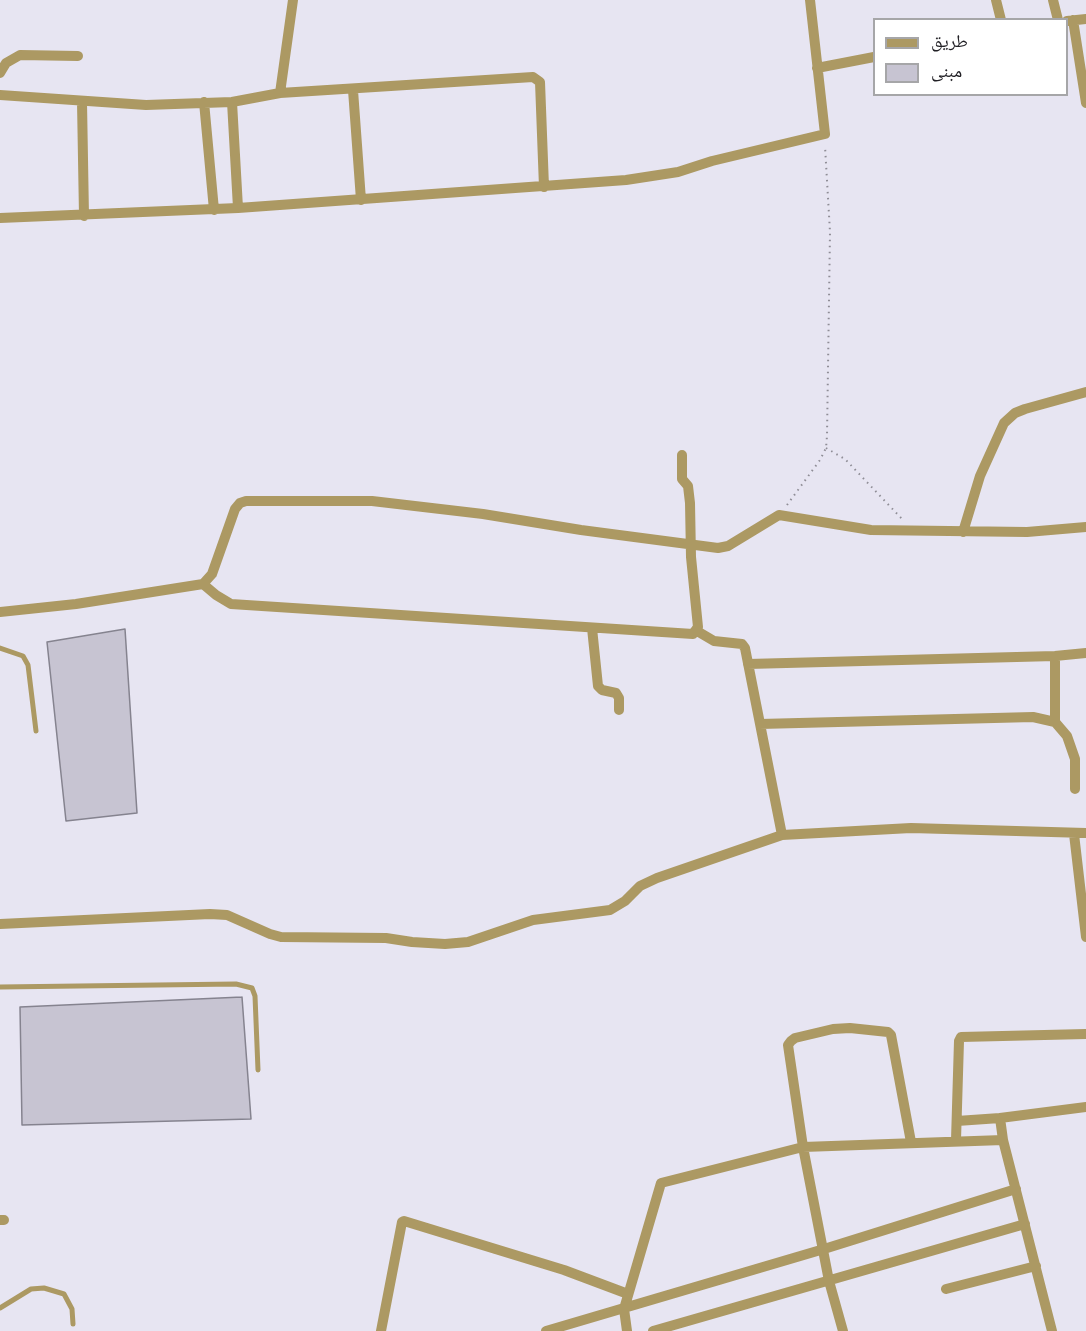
<!DOCTYPE html>
<html>
<head>
<meta charset="utf-8">
<style>
  body { margin:0 }
  #map { position:relative; width:1086px; height:1331px; overflow:hidden; background:#e7e5f2; font-family:"Source Sans 3","Noto Naskh Arabic",sans-serif }
  canvas { display:block }
  .legend { position:absolute; left:873px; top:18px; width:195px; height:78px; box-sizing:border-box; background:#fff; border:2px solid #a6a6a8; margin:0; padding:8px 10px; list-style:none; font-size:18px; color:#212025 }
  .legend li { display:flex; align-items:center; gap:12px; height:30px }
  .legend b { width:30px; border:2px solid #a6a6a8 }
</style>
</head>
<body>
<div id="map">
<canvas width="1086" height="1331"></canvas>
<ul class="legend">
<li><b style="height:8px;background:#ac9963"></b>طريق</li>
<li><b style="height:16px;background:#c7c4d2"></b>مبنى</li>
</ul>
</div>
<script>
const context = document.querySelector('canvas').getContext('2d');
context.lineJoin = 'round';
function fillPath(path, color) { context.fillStyle = color; context.fill(path, 'evenodd'); }
const shape = rows => new Path2D(rows.map(r => 'M' + r).join(''));
function trace(path, color, width, dash) { context.strokeStyle = color; context.lineWidth = width; context.lineCap = dash ? 'butt' : 'round'; context.setLineDash(dash || []); context.stroke(path); }
const building = shape([
  [125,629,137,813,66,821,47,642,125,629],
  [242,997,251,1119,22,1125,20,1007,242,997]
]);
const path = shape([
  [826,448,845,459,902,519],
  [787,505,820,460,826,448,827,436,830,232,825,146]
]);
const service = shape([
  [0,648,23,656,28,665,36,731],
  [0,987,236,984,252,988,255,996,258,1070],
  [0,1308,31,1289,44,1288,64,1294,72,1309,73,1324]
]);
const minor = shape([
  [996,0,1001,20],
  [1053,0,1058,20],
  [1073,20,1086,103],
  [1067,21,1086,19],
  [817,68,874,57],
  [0,73,6,63,20,55,78,56],
  [353,90,361,200],
  [280,93,293,0],
  [0,95,146,105,232,102,280,93,533,77,540,82,544,187],
  [82,102,84,216],
  [204,102,214,210],
  [232,102,238,208],
  [0,218,238,208,626,180,678,172,712,161,825,134,810,0],
  [963,532,980,476,1004,423,1015,413,1025,409,1086,392],
  [203,584,216,595,231,604,693,634,698,627,691,557,690,503,688,486,682,479,682,455],
  [0,612,76,604,203,584,212,574,235,509,240,503,246,501,372,501,483,514,581,530,718,548,728,546,779,515,871,530,1027,532,1086,527],
  [592,628,598,686,602,690,616,693,619,698,619,710],
  [697,631,714,641,742,644,745,648,782,835],
  [748,664,1055,656,1086,653],
  [1055,722,1055,656],
  [760,724,1033,717,1055,722,1067,736,1075,759,1075,789],
  [1074,834,1086,937],
  [0,924,210,914,227,915,270,934,281,937,386,938,412,942,445,944,468,942,533,920,610,910,625,901,640,886,657,878,782,835,911,828,1086,833],
  [1000,1118,1003,1140,1052,1331],
  [957,1121,1000,1118,1086,1107],
  [956,1140,959,1041,961,1037,1086,1034],
  [0,1220,4,1220],
  [946,1289,1036,1266],
  [381,1331,402,1222,404,1221,564,1270,628,1294],
  [546,1331,824,1249,1016,1189],
  [627,1331,624,1309,661,1183,803,1147,1003,1140],
  [653,1331,1025,1224],
  [843,1331,829,1281,803,1147,788,1045,791,1041,795,1038,833,1029,850,1028,888,1032,891,1035,911,1142]
]);
fillPath(building, '#c7c4d2');
trace(building, '#85838f', 1.5);
trace(path, '#8f8d96', 2, [1.5, 4.5]);
trace(service, '#ac9963', 5);
trace(minor, '#ac9963', 10);
</script>
</body>
</html>
